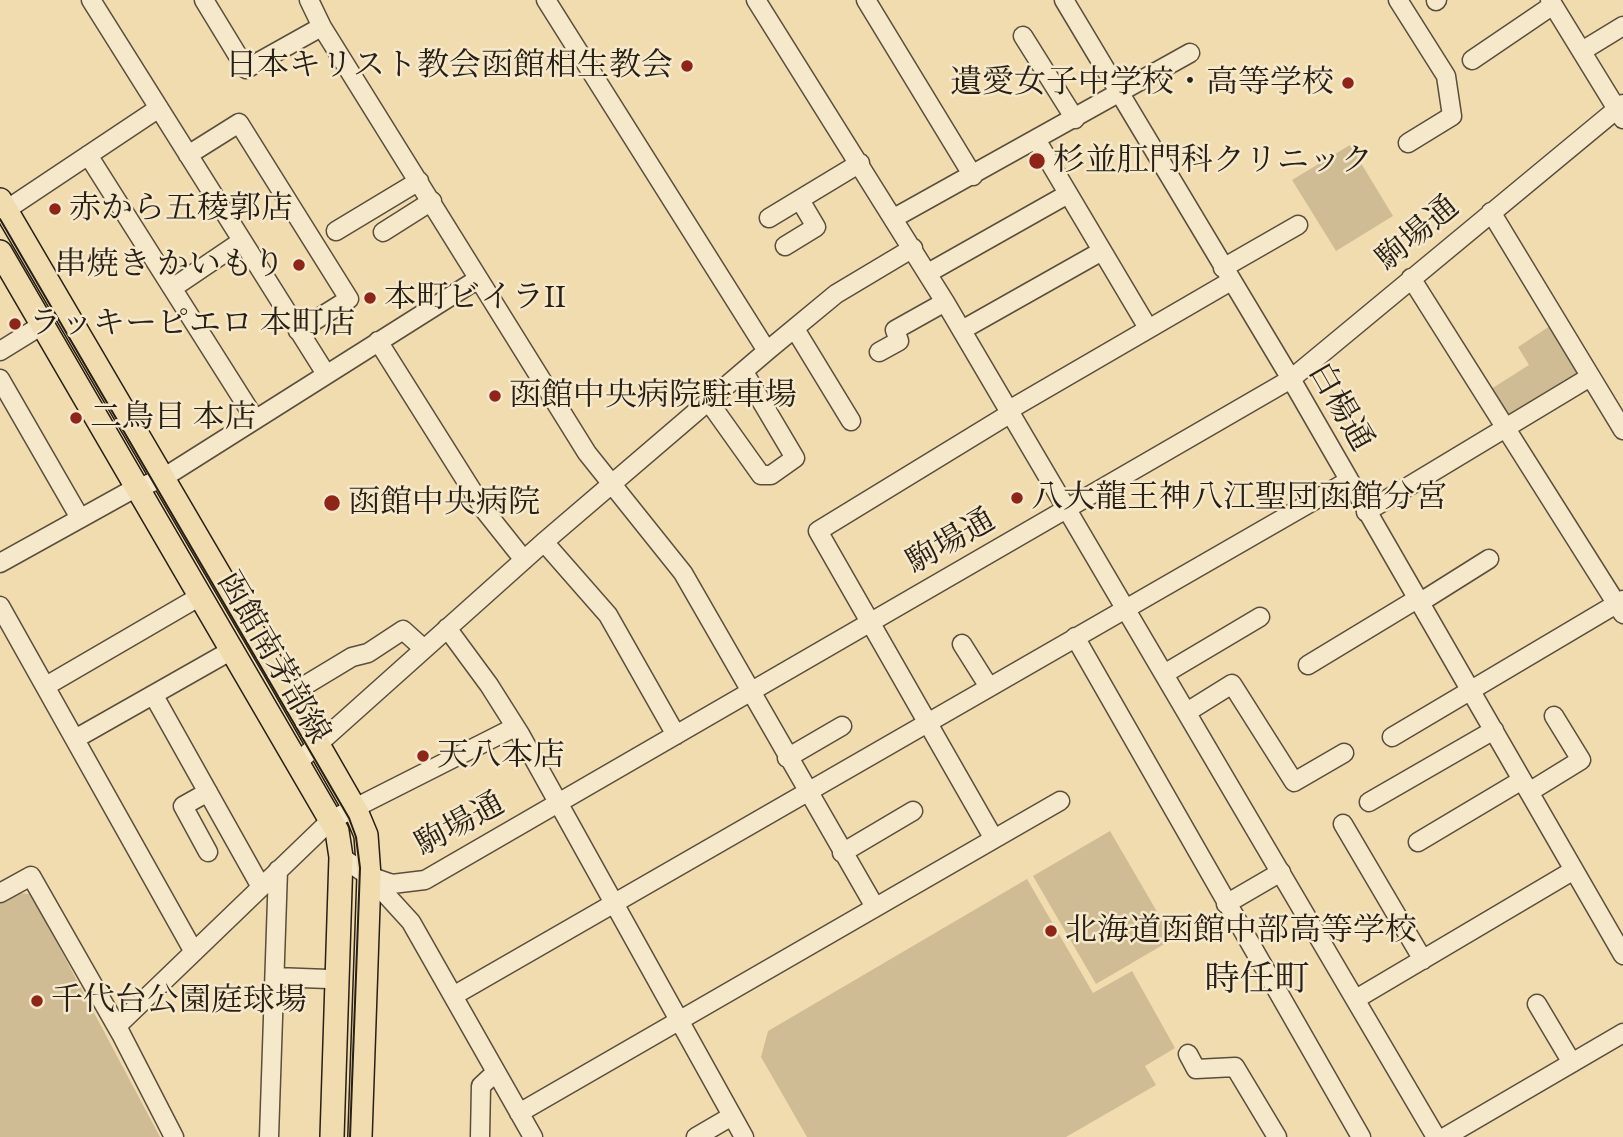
<!DOCTYPE html>
<html>
<head>
<meta charset="utf-8">
<style>
  body { margin:0 }
  canvas { display:block; background:#f1dcaf }
</style>
</head>
<body>
<canvas width="1623" height="1137"></canvas>
<script>
const context = document.querySelector('canvas').getContext('2d');
context.lineJoin = 'round';
function fillPath(path, color) { context.fillStyle = color; context.fill(path, 'evenodd'); }
const shape = rows => new Path2D(rows.map(r => 'M' + r).join(''));
function trace(path, color, width, dash) { context.strokeStyle = color; context.lineWidth = width; context.lineCap = dash ? 'butt' : 'round'; context.setLineDash(dash || []); context.stroke(path); }
function drawText(font, color, halo, rows, align = 'center') {
  context.font = font + ' "EB Garamond","Noto Serif JP",serif'; context.lineWidth = 5; context.setLineDash([]); context.textBaseline = 'middle'; context.strokeStyle = halo; context.fillStyle = color; for (const [text, x, y, turn = 0] of rows) {
    context.save(); context.translate(x, y); context.rotate((+turn || 0) * Math.PI / 180); context.textAlign = isNaN(turn) ? turn : align; if (halo) context.strokeText(text, 0, 0); context.fillText(text, 0, 0); context.restore();
  }
}
const green = shape([
  [1350,145,1393,216,1336,251,1292,180],
  [1550,326,1579,374,1512,422,1491,389,1529,365,1518,347],
  [1110,831,1173,939,1096,984,1033,876],
  [1027,879,1093,993,1132,971,1175,1048,1145,1066,1156,1085,1066,1137,807,1137,761,1057,768,1031],
  [18,893,31,894,160,1137,0,1137,0,902]
]);
const minor = shape([
  [91,0,326,374],
  [204,0,246,69,314,31],
  [309,0,322,27,587,453,683,573,875,907],
  [546,0,767,351],
  [756,0,945,302,1436,1137],
  [866,0,973,176],
  [1064,0,1291,379,1623,955],
  [1398,0,1446,76,1452,116,1408,143],
  [1550,0,1623,119],
  [1436,1,1437,0],
  [1023,36,1075,119],
  [1582,51,1623,26],
  [1472,60,1553,5],
  [1037,141,1148,328],
  [88,155,255,419],
  [188,155,239,123,349,299,298,331],
  [6,210,159,108],
  [1491,212,1623,430],
  [769,218,860,163],
  [894,218,1190,53],
  [336,231,419,181],
  [383,232,432,201],
  [785,246,816,227,800,200],
  [1223,268,1298,225],
  [928,273,1068,194],
  [1411,278,1623,614],
  [174,287,242,241],
  [795,329,851,421],
  [962,330,1102,251],
  [378,341,485,511,524,560],
  [0,351,34,330],
  [879,352,899,341,895,330,945,302],
  [0,379,80,518],
  [709,402,761,475,771,475,795,458,744,372],
  [1009,410,1231,281],
  [1366,512,1590,377],
  [544,542,608,615,676,735],
  [0,563,128,492,163,478,478,279],
  [1419,603,1489,559],
  [0,606,194,952],
  [447,628,489,685,520,734,744,1137],
  [1075,637,1361,1137],
  [962,644,989,687],
  [1308,665,1417,599],
  [1164,674,1260,617],
  [46,686,192,601],
  [289,695,352,657,368,653,403,630,424,649],
  [154,696,261,887],
  [1187,712,1232,684,1294,782,1344,753],
  [1392,737,1623,600],
  [75,739,232,650],
  [787,758,842,726],
  [298,762,544,542,767,351,836,294,913,248],
  [1529,792,1581,760,1554,716],
  [1369,802,1494,730],
  [1343,824,1423,960],
  [994,839,1060,801],
  [1418,842,1522,780],
  [208,852,183,806,208,792],
  [842,853,913,811],
  [341,857,369,876,411,922,533,1137],
  [369,876,392,884,425,880,1291,379,1623,104],
  [0,893,31,876,121,1034,174,1137],
  [1226,904,1281,872],
  [275,977,328,979],
  [453,996,1348,481],
  [1356,999,1574,870],
  [1537,1004,1572,1063],
  [117,1026,331,820,515,727],
  [1188,1054,1196,1069,1235,1067,1277,1137],
  [519,1113,994,839,818,531,1011,413],
  [269,1137,278,870],
  [480,1137,481,1086,496,1072],
  [696,1137,732,1116],
  [1445,1137,1623,1033]
]);
const major = shape([
  [0,200,274,668,356,811,366,835,369,876,360,1137],
  [0,252,337,831,341,857,332,1137]
]);
const tram = shape([
  [0,219,349,818,356,837,360,868,350,1137]
]);
const markers = [
  [687,66,7,"#8f2418"],
  [1348,83,7,"#8f2418"],
  [1037,161,9,"#8f2418"],
  [55,209,7,"#8f2418"],
  [299,265,7,"#8f2418"],
  [370,298,7,"#8f2418"],
  [15,324,7,"#8f2418"],
  [495,396,7,"#8f2418"],
  [76,418,7,"#8f2418"],
  [1017,498,7,"#8f2418"],
  [332,503,9,"#8f2418"],
  [423,756,7,"#8f2418"],
  [1051,931,7,"#8f2418"],
  [37,1001,7,"#8f2418"]
];
const poiNames = [
  ["日本キリスト教会函館相生教会",673,66,"right"],
  ["遺愛女子中学校・高等学校",1334,83,"right"],
  ["杉並肛門科クリニック",1053,161],
  ["赤から五稜郭店",69,209],
  ["串焼き かいもり",285,265,"right"],
  ["本町ビイラII",384,298],
  ["ラッキーピエロ 本町店",29,324],
  ["函館中央病院駐車場",509,396],
  ["二鳥目 本店",90,418],
  ["八大龍王神八江聖団函館分宮",1031,498],
  ["函館中央病院",348,503],
  ["天八本店",437,756],
  ["北海道函館中部高等学校",1065,931],
  ["千代台公園庭球場",51,1001]
];
const streetNames = [
  ["駒場通",1418,234,-40],
  ["白楊通",1340,407,60],
  ["駒場通",951,542,-30],
  ["函館南茅部線",273,658,60],
  ["駒場通",460,825,-29]
];
const quarterNames = [
  ["時任町",1257,980]
];
fillPath(green, '#cfbc95');
trace(minor, '#5a4e3c', 21);
trace(major, '#281f15', 26);
trace(minor, '#f6e8cb', 18);
trace(major, '#f1dcaf', 23);
trace(tram, '#281f15', 2);
for (const [x, y, r, color] of markers) { const dot = new Path2D(); dot.arc(x, y, r, 0, 2 * Math.PI); context.fillStyle = color; context.fill(dot); trace(dot, '#f6e8cb', 2.5); }
drawText('32px', '#281f15', '#f6e8cb', poiNames, 'left');
drawText('32px', '#281f15', '#f6e8cb', streetNames);
drawText('35px', '#281f15', '#f6e8cb', quarterNames);
</script>
</body>
</html>
